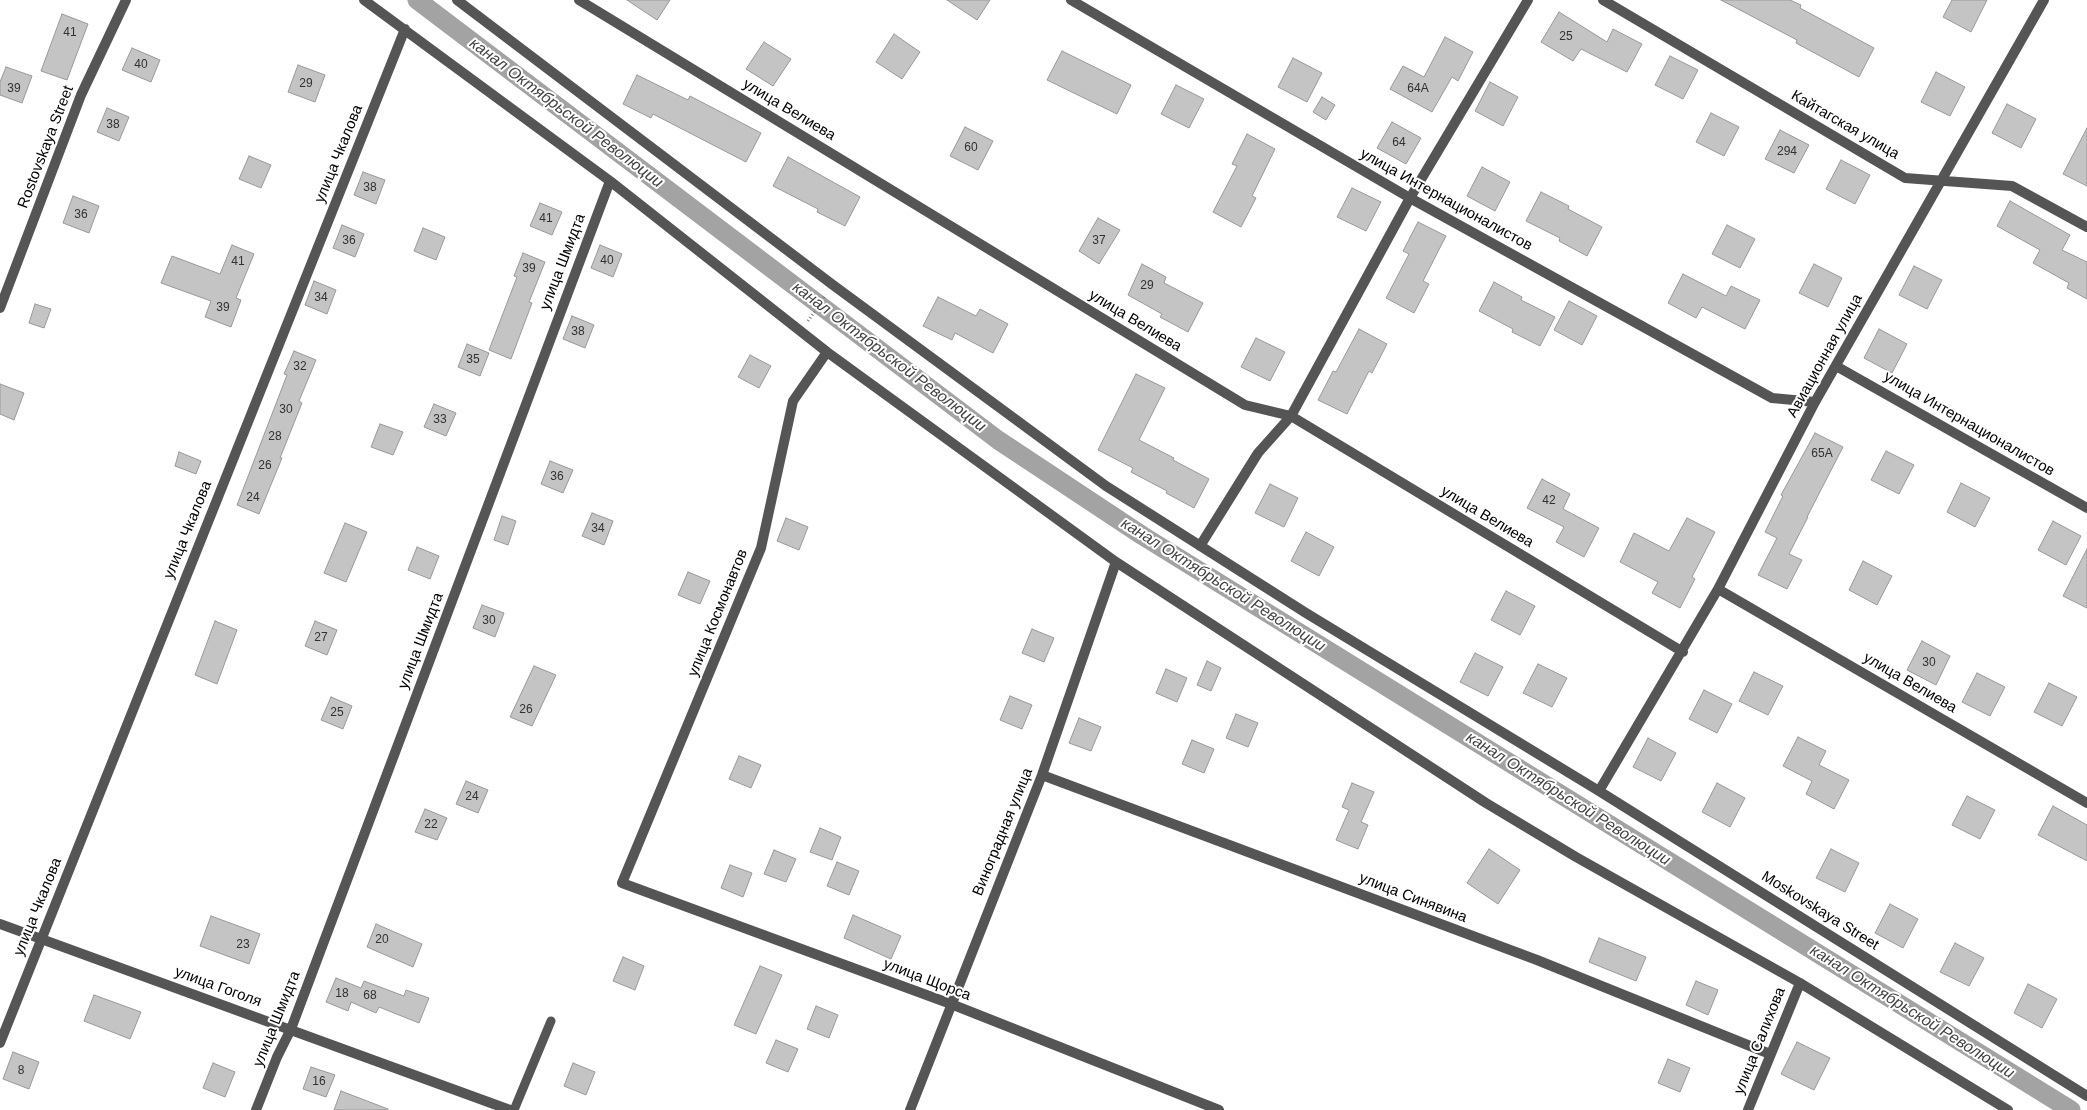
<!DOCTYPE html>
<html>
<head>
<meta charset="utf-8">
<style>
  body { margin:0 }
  canvas { display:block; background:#fff }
</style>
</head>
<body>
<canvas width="2087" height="1110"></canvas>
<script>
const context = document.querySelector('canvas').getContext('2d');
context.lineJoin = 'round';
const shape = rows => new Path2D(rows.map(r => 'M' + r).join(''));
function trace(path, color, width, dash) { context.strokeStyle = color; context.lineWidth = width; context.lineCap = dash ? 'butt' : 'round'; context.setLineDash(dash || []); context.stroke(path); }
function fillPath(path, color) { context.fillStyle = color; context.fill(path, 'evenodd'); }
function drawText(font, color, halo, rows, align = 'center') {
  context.font = font + ' Arial,sans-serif'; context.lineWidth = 4; context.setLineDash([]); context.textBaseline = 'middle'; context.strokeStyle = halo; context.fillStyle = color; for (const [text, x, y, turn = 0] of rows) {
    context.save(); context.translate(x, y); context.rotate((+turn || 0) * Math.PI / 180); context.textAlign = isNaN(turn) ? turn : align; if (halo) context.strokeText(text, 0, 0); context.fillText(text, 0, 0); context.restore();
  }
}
const canal = shape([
  [417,0,998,440,1143,536,2071,1110]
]);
const building = shape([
  [627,0,670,0,657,20,627,0],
  [947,0,990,0,977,20,947,0],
  [1721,0,1790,0,1801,5,1800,8,1874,48,1859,77,1796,43,1797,40,1721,0],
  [1952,0,1987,0,1971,32,1943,17,1952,0],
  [1559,12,1607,42,1613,29,1642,44,1627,72,1581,49,1573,61,1541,42,1559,12],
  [62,14,88,24,67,80,41,71,62,14],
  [894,34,920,52,902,79,876,62,894,34],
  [1445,37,1473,52,1458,81,1452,77,1432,112,1390,89,1403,66,1424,77,1445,37],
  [764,42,791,59,773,86,746,69,764,42],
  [132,48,160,60,151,82,122,70,132,48],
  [1062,51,1131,85,1117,114,1047,80,1062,51],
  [1670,56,1698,70,1683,99,1655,85,1670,56],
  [1293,58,1322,73,1307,102,1278,87,1293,58],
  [298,65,325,75,315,102,288,92,298,65],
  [6,67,32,76,22,103,0,95,0,82,6,67],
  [1936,72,1965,87,1950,116,1921,102,1936,72],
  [637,75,688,100,690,96,761,133,746,162,653,114,651,118,623,104,637,75],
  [1490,82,1518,97,1503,126,1475,111,1490,82],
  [1176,85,1204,99,1189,128,1161,114,1176,85],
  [1322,97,1335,105,1326,120,1313,112,1322,97],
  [2007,104,2036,119,2021,148,1992,133,2007,104],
  [107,108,129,117,119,141,97,132,107,108],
  [1711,113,1739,127,1724,156,1696,142,1711,113],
  [1392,122,1421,138,1406,164,1377,148,1392,122],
  [965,127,993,141,978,170,950,156,965,127],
  [2087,128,2087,186,2063,174,2087,128],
  [1780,130,1809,145,1794,173,1765,159,1780,130],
  [1247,134,1275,149,1252,196,1256,198,1241,227,1213,212,1237,166,1232,164,1247,134],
  [249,156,271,165,261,188,239,179,249,156],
  [788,157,860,197,845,226,817,212,818,209,773,186,788,157],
  [1841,160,1870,175,1855,204,1826,189,1841,160],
  [1482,167,1510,182,1495,211,1467,196,1482,167],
  [363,172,385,180,376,204,354,195,363,172],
  [1352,188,1381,202,1366,231,1337,217,1352,188],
  [1541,192,1569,206,1568,209,1602,227,1587,256,1559,241,1560,238,1526,221,1541,192],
  [73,196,99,206,89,233,63,223,73,196],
  [2010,201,2070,235,2062,250,2087,262,2087,299,2067,288,2069,283,2033,263,2040,250,1997,226,2010,201],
  [540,203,562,212,552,235,530,226,540,203],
  [1098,218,1120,230,1099,264,1079,251,1098,218],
  [1418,222,1446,236,1423,281,1429,284,1414,313,1386,298,1409,254,1403,251,1418,222],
  [342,225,364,234,355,257,333,248,342,225],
  [1727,225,1755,239,1740,268,1712,254,1727,225],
  [423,228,445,237,436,260,414,251,423,228],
  [232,245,254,254,236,298,241,300,231,327,205,317,211,301,161,283,172,256,220,274,232,245],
  [600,245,622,254,613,277,591,268,600,245],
  [523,253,545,262,529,302,532,303,511,359,489,350,517,277,514,276,523,253],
  [1142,264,1166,277,1164,283,1203,303,1188,332,1160,317,1162,314,1128,295,1142,264],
  [1814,264,1842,278,1828,307,1799,293,1814,264],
  [1914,266,1942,280,1927,309,1899,295,1914,266],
  [1683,274,1726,296,1731,286,1760,300,1745,329,1702,307,1696,318,1668,303,1683,274],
  [314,281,336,290,327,314,305,305,314,281],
  [1494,282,1522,297,1521,300,1555,317,1540,346,1512,332,1513,329,1479,311,1494,282],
  [938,297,976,316,980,309,1008,324,993,353,955,333,952,340,923,326,938,297],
  [1569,301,1597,316,1582,345,1554,330,1569,301],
  [35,304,51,309,44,328,29,323,35,304],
  [572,316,594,325,585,348,563,339,572,316],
  [1359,329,1387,344,1372,373,1369,371,1347,414,1318,400,1333,371,1336,372,1359,329],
  [1879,329,1907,344,1892,373,1864,358,1879,329],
  [1256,338,1285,352,1270,381,1241,367,1256,338],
  [467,344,489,353,480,376,458,367,467,344],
  [294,351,316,360,299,401,302,403,280,458,282,458,259,514,237,505,287,375,284,374,294,351],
  [750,355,771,366,759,388,738,377,750,355],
  [1136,374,1165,388,1139,440,1174,458,1173,460,1209,479,1194,508,1166,493,1167,491,1131,472,1133,468,1098,450,1136,374],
  [0,384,24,393,14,420,0,414,0,384],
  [434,404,456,413,446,436,424,427,434,404],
  [380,424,403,432,393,455,371,447,380,424],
  [1815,433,1843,447,1807,517,1808,517,1789,554,1802,560,1787,589,1758,575,1777,538,1765,532,1783,496,1781,495,1815,433],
  [1886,451,1914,465,1899,494,1871,480,1886,451],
  [179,452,201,461,196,474,175,466,179,452],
  [550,461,573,470,563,493,541,484,550,461],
  [1542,479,1570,494,1563,509,1599,528,1584,557,1556,542,1564,527,1527,508,1542,479],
  [1961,483,1990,498,1975,527,1947,512,1961,483],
  [1270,484,1298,498,1284,527,1255,513,1270,484],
  [592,513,613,521,604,545,582,536,592,513],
  [502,516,516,521,508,545,494,540,502,516],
  [786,518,808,527,799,550,777,541,786,518],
  [1687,518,1715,532,1692,577,1695,579,1680,608,1652,593,1658,582,1620,562,1634,533,1669,551,1687,518],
  [2053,521,2081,536,2066,565,2038,550,2053,521],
  [345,523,367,532,346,582,324,573,345,523],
  [1306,532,1334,547,1319,576,1291,561,1306,532],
  [417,547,439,556,430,579,408,570,417,547],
  [2087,549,2087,608,2063,596,2087,549],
  [1863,561,1892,576,1877,605,1849,590,1863,561],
  [688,572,710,581,700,604,678,595,688,572],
  [1506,591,1535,606,1520,635,1491,620,1506,591],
  [482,605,504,613,495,637,473,628,482,605],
  [215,621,237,630,217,684,195,675,215,621],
  [315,621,337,630,327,655,305,646,315,621],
  [1032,629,1054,638,1044,662,1022,653,1032,629],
  [1922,641,1950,656,1936,685,1907,670,1922,641],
  [1475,653,1503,667,1488,696,1460,682,1475,653],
  [1207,661,1221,668,1211,691,1197,685,1207,661],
  [1538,664,1567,678,1552,707,1523,693,1538,664],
  [534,666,556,675,532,726,510,717,534,666],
  [1166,669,1187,678,1177,702,1156,693,1166,669],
  [1754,672,1783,686,1768,715,1739,701,1754,672],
  [1977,673,2005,687,1990,716,1962,702,1977,673],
  [2049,683,2077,697,2062,726,2034,712,2049,683],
  [1704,690,1732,704,1717,733,1689,719,1704,690],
  [1010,696,1032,705,1022,729,1000,720,1010,696],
  [331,697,352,706,343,729,321,720,331,697],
  [1236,714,1258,723,1248,747,1226,738,1236,714],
  [1079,718,1101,727,1091,751,1069,743,1079,718],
  [1798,737,1826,751,1819,765,1849,780,1834,809,1806,794,1812,781,1783,766,1798,737],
  [1648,738,1676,753,1661,781,1633,767,1648,738],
  [1192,740,1214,749,1204,773,1182,764,1192,740],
  [739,756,761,765,751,788,729,779,739,756],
  [466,781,488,790,478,813,456,804,466,781],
  [1352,783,1374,792,1361,822,1368,825,1358,849,1336,840,1349,810,1342,807,1352,783],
  [1717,783,1745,798,1730,827,1702,812,1717,783],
  [1967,796,1995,810,1980,839,1952,825,1967,796],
  [2053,806,2087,825,2087,861,2038,835,2053,806],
  [425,809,447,818,437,840,415,832,425,809],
  [820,828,841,837,832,860,810,852,820,828],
  [1489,849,1520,870,1498,904,1467,883,1489,849],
  [1831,849,1859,863,1845,892,1816,878,1831,849],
  [774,850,796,859,786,882,764,874,774,850],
  [837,862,859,871,849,895,827,886,837,862],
  [730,865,752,873,743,897,721,888,730,865],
  [1890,904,1918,919,1903,948,1875,933,1890,904],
  [853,915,901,936,891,959,844,938,853,915],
  [211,916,260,934,249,964,200,946,211,916],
  [376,924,422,944,413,967,367,947,376,924],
  [1599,938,1646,957,1636,981,1589,962,1599,938],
  [1955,943,1984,958,1969,986,1940,972,1955,943],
  [623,957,644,966,635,990,613,981,623,957],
  [760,966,782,975,756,1034,734,1025,760,966],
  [336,978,361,988,364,981,404,996,406,990,429,998,419,1023,379,1007,376,1013,351,1002,348,1011,326,1002,336,978],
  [1696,981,1718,990,1708,1015,1686,1005,1696,981],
  [2028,984,2057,999,2042,1028,2014,1013,2028,984],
  [94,995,141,1012,130,1039,84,1021,94,995],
  [816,1006,838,1015,829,1038,807,1029,816,1006],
  [776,1040,798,1049,788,1072,766,1063,776,1040],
  [1797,1042,1830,1058,1814,1090,1781,1074,1797,1042],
  [13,1052,39,1062,29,1089,3,1079,13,1052],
  [1668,1059,1690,1068,1680,1092,1658,1083,1668,1059],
  [213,1063,235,1072,225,1097,203,1088,213,1063],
  [573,1063,595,1072,586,1095,564,1086,573,1063],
  [311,1067,335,1075,326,1097,303,1089,311,1067],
  [341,1091,388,1109,388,1110,334,1110,341,1091]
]);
const path = shape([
  [808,321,825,296]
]);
const service = shape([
  [514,1110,551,1021]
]);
const minor = shape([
  [364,0,610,181,827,352,1116,562,1486,803,1576,857,1800,983,2008,1110],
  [457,0,833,285,1106,486,1306,613,1599,791],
  [579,0,1245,405,1291,416,1683,652],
  [1071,0,1410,198,1772,398,1815,402],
  [1603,0,1905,178,2012,186,2087,227],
  [2044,0,1815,402,1718,589,1599,791,2087,1096],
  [0,308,81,95,126,0],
  [827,352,793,401,761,548,622,883,951,1004,1219,1110],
  [1836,366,2087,508],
  [1200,546,1258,453,1291,416,1410,198,1528,0],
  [1718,589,2087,803],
  [1042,775,1537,960,1770,1054],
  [0,924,510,1110],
  [0,1043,405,29],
  [256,1110,277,1057,291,1029,610,181],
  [910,1110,1042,775,1116,562],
  [1748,1110,1800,983]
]);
const numberNames = [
  ["41",70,33],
  ["25",1566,37],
  ["40",141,65],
  ["29",306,84],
  ["39",14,89],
  ["64А",1418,89],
  ["38",113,125],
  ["64",1399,143],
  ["60",971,148],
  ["294",1787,152],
  ["38",370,188],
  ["36",81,215],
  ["41",546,219],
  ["36",349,241],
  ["37",1099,241],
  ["40",607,261],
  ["41",238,262],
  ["39",529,269],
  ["29",1147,286],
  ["34",321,298],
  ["39",223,308],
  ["38",578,332],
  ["35",473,360],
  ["32",300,367],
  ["30",286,410],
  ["33",440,420],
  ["28",275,437],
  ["65А",1822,454],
  ["26",265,466],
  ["36",557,477],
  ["24",253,498],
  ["42",1549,501],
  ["34",598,529],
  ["30",489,621],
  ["27",321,638],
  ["30",1929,663],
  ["26",526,710],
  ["25",337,713],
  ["24",472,797],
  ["22",431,825],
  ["20",382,940],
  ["23",243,945],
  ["18",342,994],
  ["68",370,996],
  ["8",21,1071],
  ["16",319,1082]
];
const streetNames = [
  ["улица Велиева",789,110,31],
  ["Кайтагская улица",1845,125,30],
  ["Rostovskaya Street",46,147,-69],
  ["улица Чкалова",339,154,-68],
  ["улица Интернационалистов",1446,200,29],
  ["улица Шмидта",563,262,-69],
  ["улица Велиева",1135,321,31],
  ["Авиационная улица",1825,356,-61],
  ["улица Интернационалистов",1969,424,30],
  ["улица Велиева",1487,517,31],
  ["улица Чкалова",188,530,-68],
  ["улица Космонавтов",718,613,-68],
  ["улица Шмидта",421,641,-69],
  ["улица Велиева",1910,683,30],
  ["Виноградная улица",1003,832,-68],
  ["улица Синявина",1413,898,21],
  ["улица Чкалова",38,907,-68],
  ["Moskovskaya Street",1820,911,32],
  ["улица Щорса",927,980,21],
  ["улица Гоголя",218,987,20],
  ["улица Шмидта",277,1019,-68],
  ["улица Салихова",1760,1041,-68]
];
const waterNames = [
  ["канал Октябрьской Революции",566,113,37],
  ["канал Октябрьской Революции",889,357,37],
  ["канал Октябрьской Революции",1223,585,32],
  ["канал Октябрьской Революции",1568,799,32],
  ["канал Октябрьской Революции",1912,1012,32]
];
trace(canal, '#a3a3a3', 19);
fillPath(building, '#c4c4c4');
trace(building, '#999', 1);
trace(path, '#777', 3, [1, 2.5]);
trace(service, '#555', 9);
trace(minor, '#555', 10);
drawText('12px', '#313131', null, numberNames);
drawText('15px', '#000', '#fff', streetNames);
drawText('italic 16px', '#444', '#fff', waterNames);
</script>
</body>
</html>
